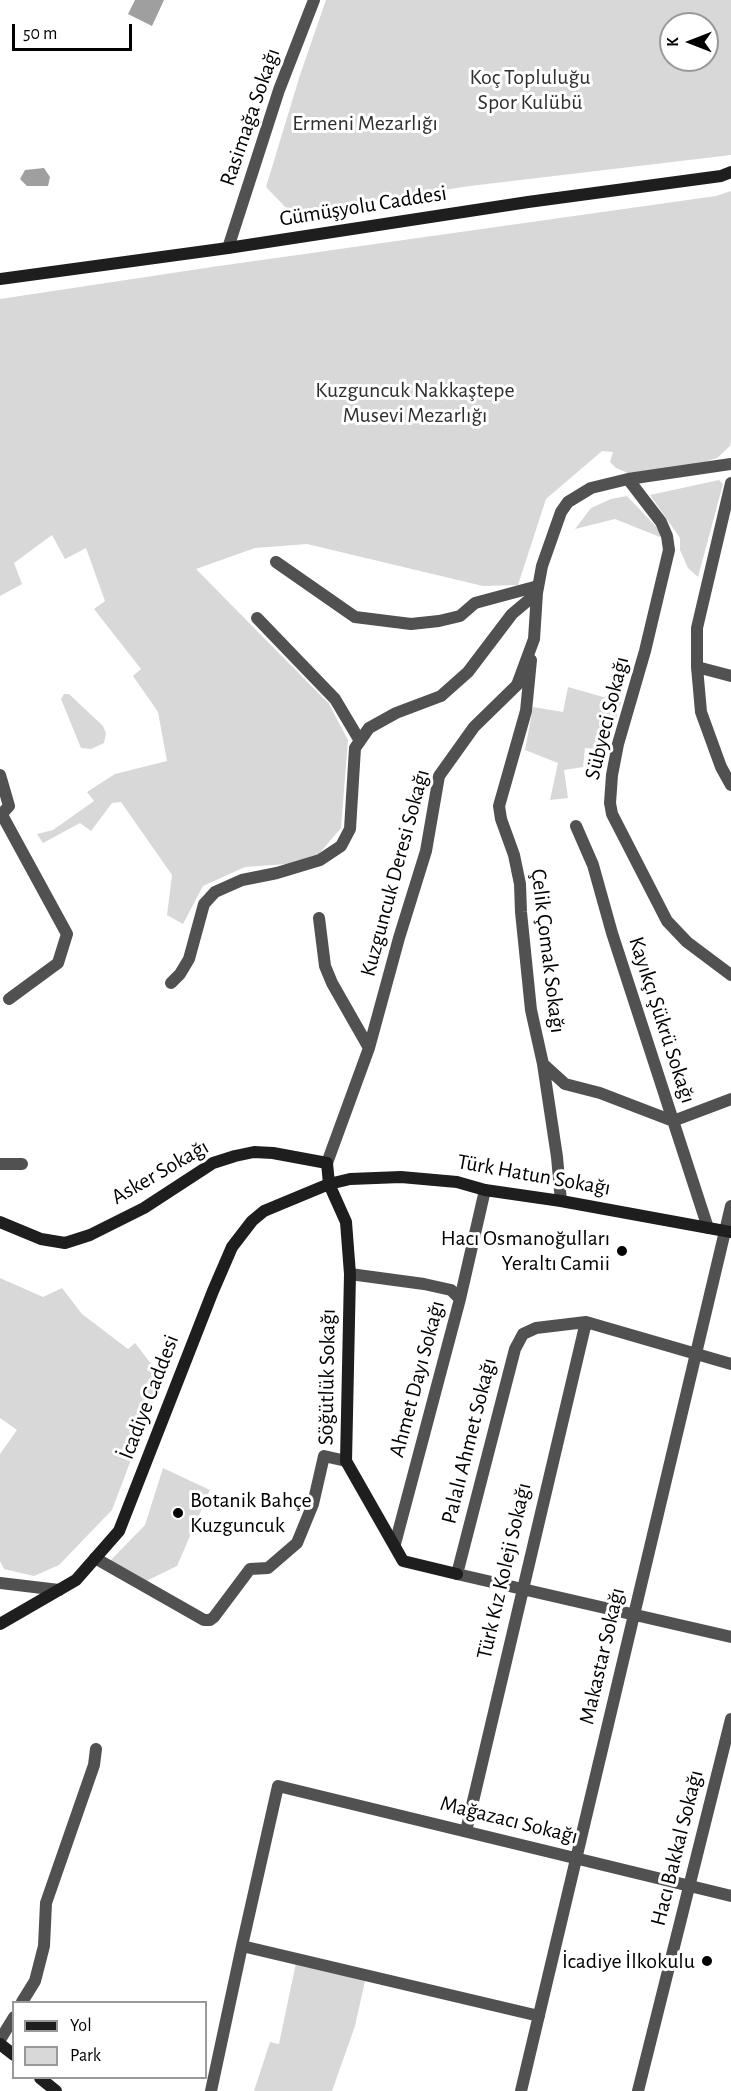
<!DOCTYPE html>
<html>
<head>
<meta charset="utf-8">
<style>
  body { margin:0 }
  #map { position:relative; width:731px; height:2091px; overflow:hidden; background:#fff; font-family:"Alegreya Sans",sans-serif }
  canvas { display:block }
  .legend { position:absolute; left:12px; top:2001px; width:195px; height:78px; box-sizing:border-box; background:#fff; border:2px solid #999; margin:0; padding:8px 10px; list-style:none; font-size:18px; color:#000 }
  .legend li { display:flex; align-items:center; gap:12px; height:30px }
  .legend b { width:30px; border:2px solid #999 }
  .north { position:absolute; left:659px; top:12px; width:60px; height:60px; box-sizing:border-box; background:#fff; border:2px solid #999; border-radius:50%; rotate:270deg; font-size:16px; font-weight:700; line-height:24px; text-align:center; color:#000 }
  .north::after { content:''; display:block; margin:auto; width:21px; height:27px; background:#000; clip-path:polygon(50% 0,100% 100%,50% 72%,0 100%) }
  .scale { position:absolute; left:12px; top:24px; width:120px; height:27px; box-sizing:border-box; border:3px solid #000; border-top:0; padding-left:8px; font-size:18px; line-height:21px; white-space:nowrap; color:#000; -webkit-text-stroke:4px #fff; paint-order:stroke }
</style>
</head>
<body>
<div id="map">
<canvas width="731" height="2091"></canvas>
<ul class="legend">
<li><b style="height:8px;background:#1e1e1e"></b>Yol</li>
<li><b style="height:16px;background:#d8d8d8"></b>Park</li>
</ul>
<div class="north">K</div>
<div class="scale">50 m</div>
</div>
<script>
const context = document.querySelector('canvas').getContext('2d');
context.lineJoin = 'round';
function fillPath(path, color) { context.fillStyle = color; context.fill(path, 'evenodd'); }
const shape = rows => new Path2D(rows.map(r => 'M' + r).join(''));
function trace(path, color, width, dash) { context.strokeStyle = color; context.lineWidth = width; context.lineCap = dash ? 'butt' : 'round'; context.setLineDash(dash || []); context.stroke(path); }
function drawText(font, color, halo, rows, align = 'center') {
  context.font = font + ' "Alegreya Sans",sans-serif'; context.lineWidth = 6; context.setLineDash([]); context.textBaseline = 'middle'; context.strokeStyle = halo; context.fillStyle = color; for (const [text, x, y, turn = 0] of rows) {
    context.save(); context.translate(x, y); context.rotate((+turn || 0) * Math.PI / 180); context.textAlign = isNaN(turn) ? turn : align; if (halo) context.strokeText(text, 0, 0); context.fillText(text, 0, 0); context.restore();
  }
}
const green = shape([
  [326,0,731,0,731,155,470,186,291,213,266,187,300,75],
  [671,24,707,24,707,60,671,60],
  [731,191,731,442,730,446,717,458,698,464,628,473,616,468,610,462,613,452,602,451,546,499,518,585,483,586,307,544,255,548,196,569,329,704,348,740,341,828,318,855,287,864,245,867,203,886,183,924,167,915,172,875,121,802,112,803,91,831,80,823,43,843,37,834,53,830,94,801,87,792,115,774,167,761,158,712,133,676,141,669,94,609,105,601,86,548,65,559,52,535,14,563,22,584,0,596,0,299,212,267,716,196],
  [719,480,723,484,698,577,688,568,680,550,680,538,650,495],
  [627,496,662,533,660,537,615,519,575,529,591,508,611,499],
  [568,687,621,702,607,750,585,748,583,767,564,770,568,798,550,800,558,763,525,750,533,707,563,712],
  [64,694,69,694,103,726,106,733,104,743,91,749,81,748,61,699],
  [0,1278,43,1297,62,1288,82,1314,128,1349,135,1343,162,1378,112,1510,59,1565,34,1576,4,1569,0,1561,0,1454,17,1430,0,1418],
  [163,1468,210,1490,177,1566,136,1586,107,1564,145,1525],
  [296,1963,365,1981,355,2026,332,2091,254,2091,270,2042,279,2044]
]);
const water = shape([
  [135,0,164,0,152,26,128,14],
  [44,168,50,177,48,186,27,186,20,179,25,170]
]);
const street = shape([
  [228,248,279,90,314,0],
  [628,479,661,522,667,536,669,550,645,651,618,744,612,775,610,803,612,814,667,921,687,942,731,975],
  [731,483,697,628,697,667,701,712,721,767,731,785],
  [276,562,355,617,411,624,439,621,460,616,475,603,538,586],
  [257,618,335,699,360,741],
  [531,660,526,711,499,806,501,819,514,855,520,884,521,912,531,1010,543,1064,557,1157,561,1201],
  [697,667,731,676],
  [0,775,9,806,0,816],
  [2,815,67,934,58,963,9,999],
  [576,826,593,865,612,933,708,1228],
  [319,918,325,966,332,983,369,1048],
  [171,983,180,974,189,959,204,904,215,892,242,880,277,873,320,860,341,846,350,829,355,748,369,728,396,713,441,696,468,672,512,614,537,593],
  [543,1064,565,1084,600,1093,673,1121,731,1099],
  [327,1163,369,1048,399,938,426,851,439,776,474,727,517,685,534,639,537,593,542,566,561,512,568,502,591,488,628,479,731,464],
  [0,1164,22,1164],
  [350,1274,424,1284,451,1290,460,1299],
  [731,1364,586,1322,536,1328,523,1334,515,1349,457,1574,731,1637],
  [395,1544,460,1299,485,1190],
  [95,1558,204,1620,210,1620,214,1617,250,1569,268,1568,297,1543,313,1504,324,1456,346,1461],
  [0,1583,59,1590],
  [466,1831,586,1322],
  [22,2002,35,1981,44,1946,46,1903,94,1765,96,1749],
  [539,2016,242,1946,278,1786,731,1896],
  [0,2040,14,2017],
  [211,2091,242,1946],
  [521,2091,731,1206],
  [638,2091,731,1719]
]);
const secondary = shape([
  [0,279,228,248,528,202,721,176,731,172],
  [0,1222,41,1239,65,1243,90,1235,144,1208,213,1163,235,1156,254,1152,273,1153,327,1163,329,1184,346,1222,350,1274,346,1461,403,1561,457,1574],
  [0,1624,76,1580,119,1531,213,1291,232,1247,252,1221,264,1211,329,1184,350,1179,401,1177,457,1182,485,1190,561,1201,731,1232],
  [0,2044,14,2055],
  [40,2078,56,2091]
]);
const markers = [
  [622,1251,6,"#000"],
  [178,1513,6,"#000"],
  [707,1961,6,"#000"]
];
const parkNames = [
  ["Koç Topluluğu",530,77],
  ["Spor Kulübü",530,102],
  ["Ermeni Mezarlığı",365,123],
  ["Kuzguncuk Nakkaştepe",415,390],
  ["Musevi Mezarlığı",415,415]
];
const streetNames = [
  ["Rasimağa Sokağı",250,117,-71],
  ["Gümüşyolu Caddesi",363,206,-9],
  ["Sübyeci Sokağı",607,718,-76],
  ["Kuzguncuk Deresi Sokağı",395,873,-75],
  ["Çelik Çomak Sokağı",548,951,83],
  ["Kayıkçı Şükrü Sokağı",662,1020,72],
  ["Asker Sokağı",160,1172,-30],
  ["Türk Hatun Sokağı",534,1175,10],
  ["Söğütlük Sokağı",327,1377,-89],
  ["Ahmet Dayı Sokağı",417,1379,-75],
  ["İcadiye Caddesi",149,1397,-69],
  ["Palalı Ahmet Sokağı",469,1441,-76],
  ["Türk Kız Koleji Sokağı",504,1571,-77],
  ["Makastar Sokağı",602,1656,-77],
  ["Mağazacı Sokağı",509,1820,14],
  ["Hacı Bakkal Sokağı",677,1848,-76]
];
const poiNames = [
  ["Hacı Osmanoğulları",610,1238],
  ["Yeraltı Camii",610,1263],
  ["Botanik Bahçe",190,1500,"left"],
  ["Kuzguncuk",190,1525,"left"],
  ["İcadiye İlkokulu",695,1961]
];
fillPath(green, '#d8d8d8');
fillPath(water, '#9f9f9f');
trace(street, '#515151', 12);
trace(secondary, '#1e1e1e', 12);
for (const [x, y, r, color] of markers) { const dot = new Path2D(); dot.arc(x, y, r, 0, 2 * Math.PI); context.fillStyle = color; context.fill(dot); trace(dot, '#fff', 2); }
drawText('22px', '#2f2f2f', '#fff', parkNames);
drawText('22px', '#000', '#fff', streetNames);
drawText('22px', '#000', '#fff', poiNames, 'right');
</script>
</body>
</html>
